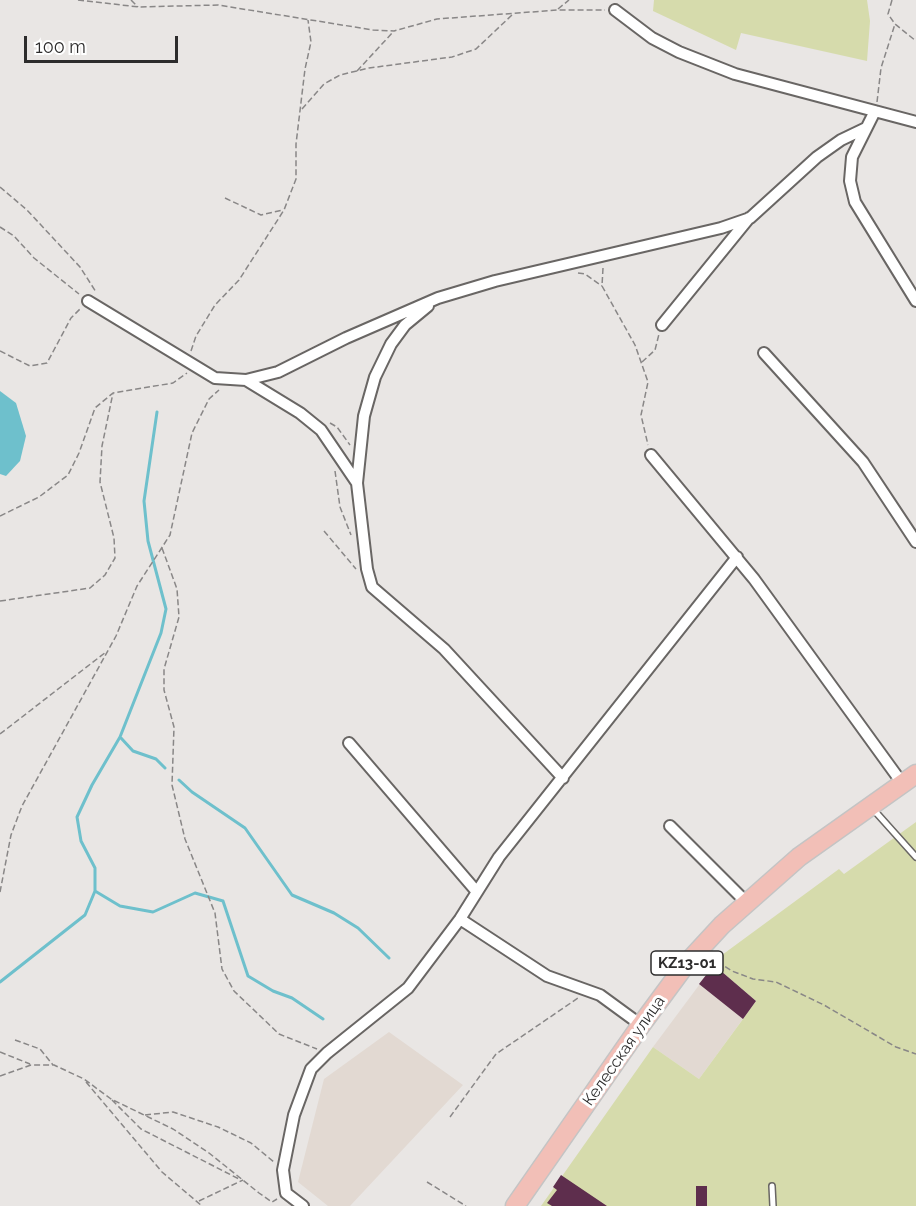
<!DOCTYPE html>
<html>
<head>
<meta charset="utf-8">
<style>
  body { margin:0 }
  #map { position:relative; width:916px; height:1206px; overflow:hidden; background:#e9e6e4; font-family:Raleway,sans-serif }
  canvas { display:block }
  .scale { position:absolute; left:24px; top:36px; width:154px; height:27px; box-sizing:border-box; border:3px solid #2d2c2c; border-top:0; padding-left:8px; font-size:18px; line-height:21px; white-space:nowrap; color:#2d2c2c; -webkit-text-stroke:4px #fff; paint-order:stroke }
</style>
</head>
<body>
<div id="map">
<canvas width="916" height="1206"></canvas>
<div class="scale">100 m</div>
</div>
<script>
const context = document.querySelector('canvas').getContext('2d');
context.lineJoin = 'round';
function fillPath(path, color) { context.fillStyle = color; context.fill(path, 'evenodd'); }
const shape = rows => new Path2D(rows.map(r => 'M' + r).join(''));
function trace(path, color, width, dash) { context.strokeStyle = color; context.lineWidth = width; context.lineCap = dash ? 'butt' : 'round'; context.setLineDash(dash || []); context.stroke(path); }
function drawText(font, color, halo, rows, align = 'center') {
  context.font = font + ' Raleway,sans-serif'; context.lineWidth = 6; context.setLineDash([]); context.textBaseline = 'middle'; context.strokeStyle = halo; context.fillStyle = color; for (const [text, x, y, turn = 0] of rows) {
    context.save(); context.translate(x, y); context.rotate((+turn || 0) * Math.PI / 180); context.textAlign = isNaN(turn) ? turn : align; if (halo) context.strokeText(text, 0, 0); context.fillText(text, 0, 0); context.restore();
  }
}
const built = shape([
  [714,965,756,1001,699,1079,653,1047],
  [389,1032,463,1085,350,1206,328,1206,298,1182,324,1079]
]);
const green = shape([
  [654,0,867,0,870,21,867,61,741,33,736,50,653,11],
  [916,822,916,1206,541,1206,653,1047,699,1079,743,1019,756,1001,714,965,722,955,839,869,844,874]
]);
const water = shape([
  [0,391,16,403,26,436,20,461,6,476,0,474]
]);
const stream = shape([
  [121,738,133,751,156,759,165,768],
  [179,780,192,792,245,828,292,895,334,913,358,928,389,958],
  [95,891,120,906,153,912,195,893,223,901,248,976,273,991,292,998,323,1019],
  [0,982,85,915,95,891,95,868,81,841,77,817,92,785,120,737,161,633,166,609,148,541,144,501,157,412]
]);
const building = shape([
  [714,965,756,1001,743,1019,699,984],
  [561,1175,607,1206,552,1206,547,1203,557,1190,553,1187],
  [696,1186,707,1186,707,1206,696,1206]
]);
const path = shape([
  [78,0,139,7,218,5,373,30,394,31,437,19,558,10,605,10],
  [131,0,138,7],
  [892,0,888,14,895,24,916,41],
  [558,9,569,0],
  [357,71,394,31],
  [877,102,881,68,895,24],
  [302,109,324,84,340,75,369,68,452,57,476,49,513,14],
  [0,187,27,210,80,267,96,292],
  [225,198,261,215,283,210],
  [0,227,14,236,34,258,79,294],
  [603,268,602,286,635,345,648,382,641,415,648,445],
  [578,273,585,274,602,286],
  [0,351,30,366,47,363,71,318,80,309],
  [191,351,196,336,215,305,239,280,284,210,296,179,296,144,305,69,311,42,308,20],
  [642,362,655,350,659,334],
  [330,423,337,427,350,445],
  [335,471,340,507,351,535],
  [0,516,39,497,68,475,79,453,95,408,113,393,173,383,187,373],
  [324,531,356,569],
  [162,548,177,589,179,617,164,669,164,690,174,727,172,785,185,839,215,913,222,969,234,991,279,1034,317,1049],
  [0,601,90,588,105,575,115,558,114,538,100,482,102,446,113,393],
  [0,734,106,652],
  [0,892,11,835,22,806,116,636,137,586,170,535,192,433,209,399,219,390],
  [710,957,732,971,753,979,776,982,824,1005,896,1047,916,1054],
  [15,1040,40,1049,53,1065],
  [0,1052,30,1064],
  [0,1076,31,1065,54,1065,84,1079,111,1099,173,1129,209,1153,259,1193,272,1202,277,1199],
  [86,1082,162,1172,202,1206],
  [112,1100,141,1129,239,1179],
  [145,1115,173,1112,218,1127,251,1143,274,1162],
  [450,1117,496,1054,578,998],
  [427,1182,466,1206],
  [199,1201,243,1180]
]);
const service = shape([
  [873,809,916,857],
  [772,1186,773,1206]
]);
const minor = shape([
  [615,10,652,38,679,52,735,74,916,122],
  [875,111,852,157,850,181,855,202,916,301],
  [88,301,215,378,246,380,278,372,346,338,438,298,495,281,721,228,750,218,817,157,841,140,866,128],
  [662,325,749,218],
  [764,353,863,462,916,542],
  [246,380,300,413,321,430,357,483,367,569,372,587,444,649,563,778],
  [651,455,754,579,902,783],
  [357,483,364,416,375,377,391,344,405,325,428,306],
  [349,743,477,892],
  [670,826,746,902],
  [460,919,547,976,600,995,641,1025],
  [303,1206,286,1193,283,1170,294,1115,311,1069,327,1053,408,988,460,919,499,857,737,557]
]);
const primary = shape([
  [515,1206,641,1025,686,964,722,925,799,857,916,774]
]);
const shields = [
  [687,963,72]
];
const shieldNames = [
  ["KZ13-01",687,963]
];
const streetNames = [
  ["Келесская улица",624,1051,-55]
];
fillPath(built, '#e2d9d2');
fillPath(green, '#d6dbac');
fillPath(water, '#6ec0cc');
trace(stream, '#6ec0cc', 3);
fillPath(building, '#5e2e4d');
trace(service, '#696664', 8);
trace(minor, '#696664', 14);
trace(primary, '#c4c4c4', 21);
trace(path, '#898787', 1.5, [6, 3]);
trace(service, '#fff', 5);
trace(minor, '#fff', 10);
trace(primary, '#f2bfb7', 18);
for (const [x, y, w] of shields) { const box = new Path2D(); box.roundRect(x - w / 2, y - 12, w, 24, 4.5); context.fillStyle = '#fff'; context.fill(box); trace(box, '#2d2c2c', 1.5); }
drawText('bold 15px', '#2d2c2c', null, shieldNames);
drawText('16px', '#2d2c2c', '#fff', streetNames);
</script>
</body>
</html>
